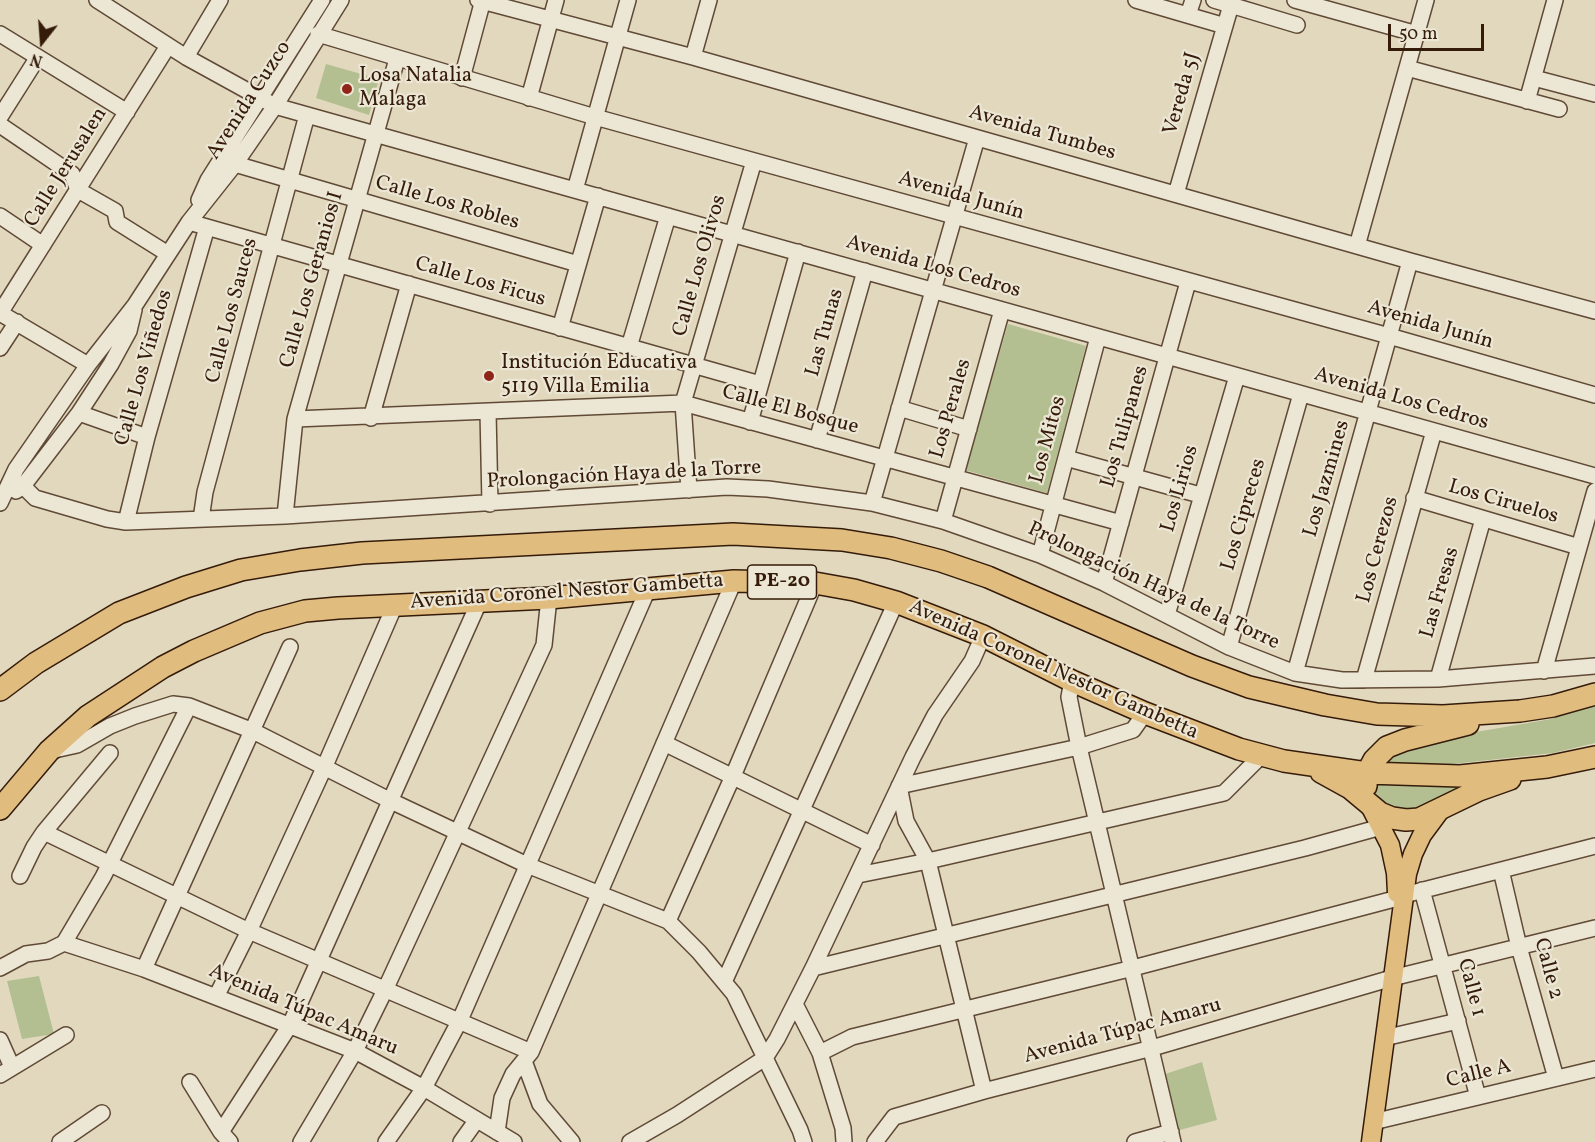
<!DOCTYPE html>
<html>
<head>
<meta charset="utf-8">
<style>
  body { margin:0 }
  #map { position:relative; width:1595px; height:1142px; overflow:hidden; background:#e1d8be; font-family:Vollkorn,serif }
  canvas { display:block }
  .north { position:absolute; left:12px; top:12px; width:60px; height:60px; -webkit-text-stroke:4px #ece6d5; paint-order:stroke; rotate:197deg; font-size:16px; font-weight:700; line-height:24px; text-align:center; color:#351b09 }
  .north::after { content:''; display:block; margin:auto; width:21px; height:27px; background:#351b09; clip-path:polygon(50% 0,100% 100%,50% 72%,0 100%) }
  .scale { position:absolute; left:1388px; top:24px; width:96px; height:27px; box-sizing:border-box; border:3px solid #351b09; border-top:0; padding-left:8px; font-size:18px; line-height:21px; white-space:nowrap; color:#351b09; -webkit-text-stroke:4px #ece6d5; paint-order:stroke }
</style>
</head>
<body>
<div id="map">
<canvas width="1595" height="1142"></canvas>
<div class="north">N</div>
<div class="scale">50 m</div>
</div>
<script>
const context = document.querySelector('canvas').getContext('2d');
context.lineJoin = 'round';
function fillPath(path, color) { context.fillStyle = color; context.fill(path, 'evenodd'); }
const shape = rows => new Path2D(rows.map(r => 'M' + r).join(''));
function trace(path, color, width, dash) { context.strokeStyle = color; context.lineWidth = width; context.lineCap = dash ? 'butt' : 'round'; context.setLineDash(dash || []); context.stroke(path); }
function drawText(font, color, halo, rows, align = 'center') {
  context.font = font + ' Vollkorn,serif'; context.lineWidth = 4.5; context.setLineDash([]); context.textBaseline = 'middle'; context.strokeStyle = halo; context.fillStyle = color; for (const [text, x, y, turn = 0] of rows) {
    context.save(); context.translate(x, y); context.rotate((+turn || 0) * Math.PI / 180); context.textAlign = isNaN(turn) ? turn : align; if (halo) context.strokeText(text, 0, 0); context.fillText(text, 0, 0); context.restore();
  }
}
const green = shape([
  [326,64,379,79,369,115,316,98],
  [1008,324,1086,346,1047,493,965,470],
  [1595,702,1595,743,1553,753,1434,766,1377,768,1384,757,1447,737,1551,719],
  [1480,778,1459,787,1428,810,1398,814,1376,798,1375,792,1376,780],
  [39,976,54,1034,22,1039,7,981],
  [1202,1062,1217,1120,1176,1131,1162,1075]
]);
const minor = shape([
  [97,0,186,57,275,106,1595,476],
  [478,0,693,57,1410,261,1595,311],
  [1136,0,1225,26],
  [1214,0,1297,25],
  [1295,0,1417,34],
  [1188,15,1193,0],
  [0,34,127,112],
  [318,34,595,117,1389,336,1595,395],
  [186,57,220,0],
  [693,57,709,0],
  [1407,68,1559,109],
  [462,78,483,0],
  [1534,78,1595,94],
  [529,98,556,0],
  [1527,101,1555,0],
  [0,117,38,57],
  [0,125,72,174,78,190,115,211,117,222,168,254],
  [235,164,578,264],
  [575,190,628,0],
  [1176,194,1231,5],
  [199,200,208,180,322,0],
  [0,216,43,245],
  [189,222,760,384],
  [1357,246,1426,0],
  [0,313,168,46],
  [0,313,88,365],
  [560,328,598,196],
  [629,347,668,216],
  [0,348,17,322],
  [899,408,969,429],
  [488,412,490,504],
  [79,413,147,437],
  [371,418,409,284],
  [295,419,683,403,1121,523],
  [750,422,798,252],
  [817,440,865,271],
  [1066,458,1200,495],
  [23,486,35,498,107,519,126,522,285,516,727,487,768,489,872,503,943,521,1040,555,1104,583,1229,647,1295,673,1342,680,1438,679,1595,666],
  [689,490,683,403,754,161],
  [16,491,23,486,79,413,111,364,129,331,134,310],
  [1414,498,1579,547],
  [0,503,16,469,88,365,135,305,189,222,235,164,275,106,341,0],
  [872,503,977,138],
  [285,516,295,419,397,59],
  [201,519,205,492,307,115],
  [943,521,1002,310],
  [126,522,147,437,207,227],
  [1040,555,1098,337],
  [1104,583,1188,282],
  [1167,615,1237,376],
  [1229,647,1301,394],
  [1544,671,1595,491],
  [1295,673,1410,261],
  [1438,679,1483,519],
  [1364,680,1434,431],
  [1072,681,1069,697,1079,747,1173,1142],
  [664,743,872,845],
  [50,751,77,745,110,726,135,716,173,704,189,706,253,731,391,801,527,865,668,921,699,952,734,994,800,1130,804,1142],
  [44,832,249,931,531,1052],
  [1501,870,1519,947,1556,1078],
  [858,875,928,861,1224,793,1261,756],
  [20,876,34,847,44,832,110,753],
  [1422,890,1478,1097],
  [1412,893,1595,846],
  [668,921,733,776,815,583],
  [64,943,144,969,355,1051,424,1088,514,1142],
  [0,968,26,954,48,951,64,943,103,877,189,706],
  [813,968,1305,848,1381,827],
  [144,969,290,647],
  [724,982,896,602],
  [216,997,249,931,324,768,395,605],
  [795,1004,820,1053,843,1128,844,1142],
  [1384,1038,1458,1021],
  [0,1040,12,1067],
  [820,1053,852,1037,1133,968,1398,898],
  [524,1061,540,1104,572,1142],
  [0,1075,66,1035],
  [190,1082,221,1132,230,1142],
  [984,1091,928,861,906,821,899,786,1079,747,1133,730,1145,713],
  [1373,1122,1595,1069],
  [221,1132,290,1025,480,600],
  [497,1132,502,1098,513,1074,531,1052,734,581],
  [60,1142,102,1113],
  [301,1142,355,1051,385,990,544,645,549,598],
  [386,1142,424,1088,460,1020,648,589],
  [461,1142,476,1121],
  [630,1142,677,1115,765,1058,777,1039,813,968,913,757,935,715,972,661,983,636],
  [875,1142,894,1117,984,1091,1152,1048,1392,978,1595,928],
  [1135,1142,1171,1132]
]);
const major = shape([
  [1369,804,1390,845,1396,873,1397,893],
  [1371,1142,1407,874,1413,854,1422,835,1442,808]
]);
const highway = shape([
  [0,690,36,663,119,613,186,587,241,570,300,560,362,553,733,534,842,540,891,548,941,561,988,577,1192,666,1249,687,1325,705,1377,714,1443,716,1520,711,1553,706,1595,694],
  [1321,772,1350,788,1380,813,1392,818,1406,820,1419,819,1479,790,1510,779],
  [1366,786,1367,773,1374,760,1387,747,1405,740,1468,724],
  [0,809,49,751,88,716,163,667,194,651,260,623,305,611,338,608,549,598,734,581,815,583,854,590,896,602,983,636,1072,681,1145,713,1239,749,1284,761,1367,773,1460,776,1547,767,1595,757]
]);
const markers = [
  [347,89,6,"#8f2418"],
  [489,376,6,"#8f2418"]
];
const shields = [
  [782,582,69]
];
const shieldNames = [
  ["PE-20",782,582]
];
const poiNames = [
  ["Losa Natalia",359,77],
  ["Malaga",359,101],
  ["Institución Educativa",501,364],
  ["5119 Villa Emilia",501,388]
];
const streetNames = [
  ["Vereda 5J",1183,94,-74],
  ["Avenida Cuzco",250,101,-57],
  ["Avenida Tumbes",1042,134,16],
  ["Calle Jerusalen",67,168,-58],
  ["Avenida Junín",961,197,16],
  ["Calle Los Robles",447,204,16],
  ["Calle Los Olivos",701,266,-74],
  ["Avenida Los Cedros",933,268,16],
  ["Calle Los Geranios I",313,280,-74],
  ["Calle Los Ficus",480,283,16],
  ["Calle Los Sauces",233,311,-75],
  ["Avenida Junín",1430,326,16],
  ["Las Tunas",826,333,-74],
  ["Calle Los Viñedos",145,368,-74],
  ["Avenida Los Cedros",1401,400,16],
  ["Los Perales",952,409,-74],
  ["Calle El Bosque",790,411,15],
  ["Los Tulipanes",1126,427,-74],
  ["Los Mitos",1049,440,-75],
  ["Prolongación Haya de la Torre",624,476,-3],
  ["Los Jazmines",1328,479,-74],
  ["Los Lirios",1181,489,-74],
  ["Los Ciruelos",1503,503,16],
  ["Los Cipreces",1245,515,-74],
  ["Los Cerezos",1379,550,-75],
  ["Prolongación Haya de la Torre",1153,587,25],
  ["Avenida Coronel Nestor Gambetta",567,593,-4],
  ["Las Fresas",1441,593,-74],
  ["Avenida Coronel Nestor Gambetta",1053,671,24],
  ["Calle 2",1547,969,75],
  ["Calle 1",1470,988,75],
  ["Avenida Túpac Amaru",303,1011,23],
  ["Avenida Túpac Amaru",1123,1032,-15],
  ["Calle A",1479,1075,-14]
];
fillPath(green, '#b3bf91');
trace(minor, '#604a36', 18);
trace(major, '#351b09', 21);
trace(highway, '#351b09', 24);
trace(minor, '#ece6d5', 15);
trace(major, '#e0bc7f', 18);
trace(highway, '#e0bc7f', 21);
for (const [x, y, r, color] of markers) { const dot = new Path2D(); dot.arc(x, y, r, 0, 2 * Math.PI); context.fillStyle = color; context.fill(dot); trace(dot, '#ece6d5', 2); }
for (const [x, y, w] of shields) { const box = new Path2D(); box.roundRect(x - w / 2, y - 17, w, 34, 4.5); context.fillStyle = '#ece6d5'; context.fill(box); trace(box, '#351b09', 1.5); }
drawText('bold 20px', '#351b09', null, shieldNames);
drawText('21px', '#351b09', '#ece6d5', poiNames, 'left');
drawText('21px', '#351b09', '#ece6d5', streetNames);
</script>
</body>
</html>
